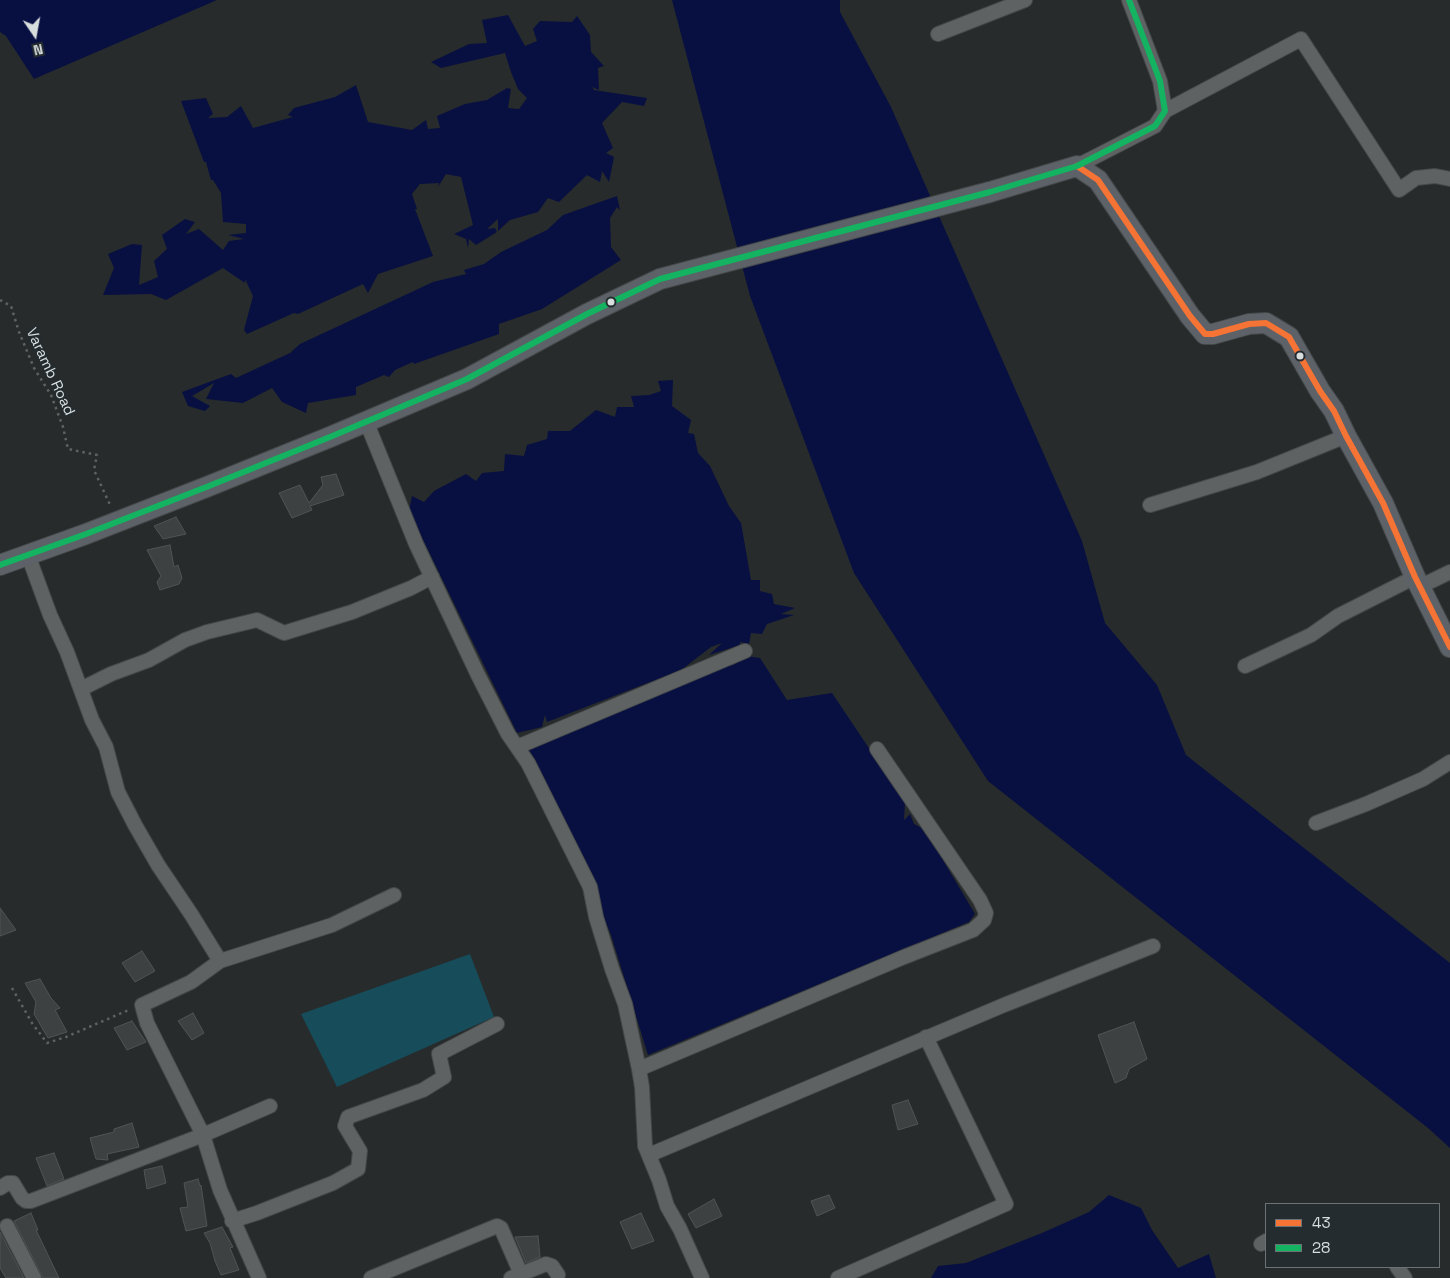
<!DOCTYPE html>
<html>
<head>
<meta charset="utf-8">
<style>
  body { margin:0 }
  #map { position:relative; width:1450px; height:1278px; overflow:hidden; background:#272b2c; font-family:"Space Grotesk",sans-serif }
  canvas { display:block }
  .legend { position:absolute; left:1265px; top:1203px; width:175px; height:65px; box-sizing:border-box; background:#242c2f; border:1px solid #6c7375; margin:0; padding:6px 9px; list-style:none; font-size:15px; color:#d8ddde }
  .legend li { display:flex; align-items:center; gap:10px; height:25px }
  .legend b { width:25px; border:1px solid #6c7375 }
  .north { position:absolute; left:10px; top:10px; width:50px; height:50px; -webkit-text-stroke:4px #242c2f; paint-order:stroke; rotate:168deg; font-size:14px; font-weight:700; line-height:20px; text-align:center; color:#d8ddde }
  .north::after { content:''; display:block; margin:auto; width:18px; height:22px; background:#d8ddde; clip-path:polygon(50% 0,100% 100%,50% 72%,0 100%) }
</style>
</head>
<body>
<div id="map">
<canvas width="1450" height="1278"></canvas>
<ul class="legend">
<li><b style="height:6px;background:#f57335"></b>43</li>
<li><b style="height:6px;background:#13b361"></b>28</li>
</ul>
<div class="north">N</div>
</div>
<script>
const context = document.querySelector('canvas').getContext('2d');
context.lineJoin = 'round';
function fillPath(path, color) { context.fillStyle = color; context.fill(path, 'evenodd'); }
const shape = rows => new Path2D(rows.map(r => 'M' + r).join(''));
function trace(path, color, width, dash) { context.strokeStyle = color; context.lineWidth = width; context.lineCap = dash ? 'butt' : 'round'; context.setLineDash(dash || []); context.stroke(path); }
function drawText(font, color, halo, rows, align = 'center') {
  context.font = font + ' "Space Grotesk",sans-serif'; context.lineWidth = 4; context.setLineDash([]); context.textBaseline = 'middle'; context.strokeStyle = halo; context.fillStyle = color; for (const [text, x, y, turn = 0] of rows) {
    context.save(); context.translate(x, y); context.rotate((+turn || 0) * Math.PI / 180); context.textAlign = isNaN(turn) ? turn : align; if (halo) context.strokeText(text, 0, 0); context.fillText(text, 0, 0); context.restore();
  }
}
const green = shape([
  [470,954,494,1017,337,1087,301,1014]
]);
const water = shape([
  [0,0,217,0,34,79,6,36,0,32],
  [672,0,840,0,840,12,891,107,1082,541,1105,623,1157,685,1186,755,1450,963,1450,1148,1428,1128,988,781,854,573,750,296],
  [508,15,525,46,537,41,533,29,540,21,572,22,577,16,590,35,591,52,604,66,598,68,599,90,592,87,594,90,647,98,644,106,622,102,602,123,613,148,606,153,614,157,609,182,602,171,600,182,587,175,559,202,548,198,538,212,510,220,498,231,498,219,487,229,495,228,497,232,476,245,469,239,468,248,466,239,454,234,473,225,461,177,446,174,438,187,439,183,420,184,412,194,417,209,415,209,433,256,378,274,368,293,363,284,298,314,294,313,247,334,244,330,253,296,245,279,245,283,223,268,166,300,151,294,103,295,114,268,108,254,132,244,142,245,139,285,158,277,154,261,167,249,162,235,185,219,195,222,186,234,199,229,223,250,229,241,244,239,228,235,246,233,246,224,223,222,221,193,213,180,211,180,206,162,204,162,181,101,206,98,213,114,208,118,227,117,241,106,253,128,293,117,288,115,294,108,335,97,356,85,368,122,412,130,426,120,428,129,440,128,437,116,465,104,487,100,507,88,511,89,508,108,519,109,527,98,518,89,511,72,505,53,441,68,431,62,469,44,487,43,482,20],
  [617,196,620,210,617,207,610,218,611,247,621,260,542,309,499,324,499,334,414,364,413,362,395,370,389,377,384,375,356,387,356,395,308,403,306,413,282,402,272,388,243,403,206,399,214,383,192,396,210,406,205,411,188,406,182,392,231,374,236,378,290,353,300,344,433,282,466,274,464,270,484,264,501,252,547,230,563,215],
  [673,380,672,406,691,420,688,433,694,434,698,453,710,466,729,506,741,523,751,580,760,580,760,591,772,594,774,604,795,608,781,614,794,615,767,624,762,634,751,633,749,644,740,642,740,645,709,655,722,643,711,647,681,670,547,722,545,715,542,727,517,733,409,511,412,496,424,502,434,491,466,474,476,481,482,473,504,471,505,454,524,456,527,445,547,439,548,431,570,431,596,410,615,417,617,407,634,407,631,396,649,395,661,391,658,381],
  [739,655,760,658,787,700,832,693,905,802,904,820,910,814,914,824,925,830,975,914,969,922,648,1055,611,935,596,899,596,883,556,816,527,749,707,675,709,668,734,665],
  [1109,1195,1141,1208,1152,1230,1178,1268,1209,1254,1216,1278,931,1278,938,1266,966,1263,1042,1233,1089,1212]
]);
const building = shape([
  [336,474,344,495,310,506,312,510,292,518,279,493,300,485,309,503,323,485,321,477,336,474],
  [176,517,186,534,163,539,154,526,176,517],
  [170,545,174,567,178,565,182,578,179,584,160,590,157,582,161,576,147,550,170,545],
  [0,908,16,930,0,936,0,908],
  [142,951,155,971,135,982,122,963,142,951],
  [40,979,51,998,60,1008,55,1010,67,1032,48,1038,34,1014,36,1002,25,983,40,979],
  [193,1013,204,1033,192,1040,178,1021,193,1013],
  [132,1021,146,1042,127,1050,114,1028,132,1021],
  [1134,1022,1147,1059,1129,1069,1126,1078,1115,1083,1098,1035,1134,1022],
  [908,1100,918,1124,898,1130,892,1105,908,1100],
  [132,1123,139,1147,107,1154,108,1160,96,1159,90,1138,114,1132,114,1129,132,1123],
  [54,1153,64,1179,47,1186,36,1158,54,1153],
  [162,1166,166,1183,147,1189,144,1170,162,1166],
  [198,1179,200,1186,201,1185,207,1226,186,1231,180,1208,188,1207,184,1183,198,1179],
  [829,1195,835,1208,817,1216,811,1201,829,1195],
  [714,1199,722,1216,696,1228,688,1214,714,1199],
  [31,1213,38,1230,36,1230,59,1278,43,1278,14,1221,31,1213],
  [641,1213,654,1241,632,1249,620,1222,641,1213],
  [222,1227,233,1247,230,1248,239,1270,221,1275,215,1261,210,1243,204,1233,222,1227],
  [0,1232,24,1278,6,1278,0,1268,0,1232],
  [538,1236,540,1257,526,1263,515,1237,538,1236]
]);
const path = shape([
  [0,300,11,306,19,332,34,368,51,395,63,427,68,449,97,455,94,470,111,507],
  [12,988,32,1023,47,1043,66,1037,131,1009]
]);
const street = shape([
  [938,34,1025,0],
  [1165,111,1301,39,1399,190,1416,178,1435,176,1450,179],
  [1077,166,1155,126,1165,111,1160,81,1129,0],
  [366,421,416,544,478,675,508,734,528,763,590,887,596,917,612,969,625,1004,639,1069,642,1087,645,1146,659,1180,667,1206,680,1229,702,1278],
  [1150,505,1257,472,1346,436],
  [28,555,50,615,67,652,92,720,106,747,118,792,135,825,158,865,191,914,220,961,191,982,142,1005,147,1023,203,1135,220,1190,259,1278],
  [1419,587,1450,572],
  [1245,666,1311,635,1338,616,1415,577],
  [81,689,111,674,149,660,185,640,207,632,257,620,284,633,352,612,411,588,432,577],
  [517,747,745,651],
  [1316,823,1366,804,1423,779,1450,762],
  [220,961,332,925,394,895],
  [639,1069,904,957,973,930,984,920,986,913,980,900,877,749],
  [649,1155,1004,1005,1153,946],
  [0,1188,8,1183,13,1183,22,1198,26,1201,31,1201,203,1135,270,1106],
  [232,1221,257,1213,333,1183,358,1169,360,1151,345,1126,348,1117,423,1090,444,1077,439,1054,497,1024],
  [7,1226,34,1278],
  [1261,1244,1266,1241],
  [1397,1267,1405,1278],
  [371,1278,497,1226,501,1228,521,1274],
  [511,1278,546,1264,552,1266,558,1275],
  [838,1278,1006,1204,926,1037]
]);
const secondary = shape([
  [0,565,86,534,209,486,330,437,467,379,587,314,660,279,990,192,1077,166,1098,180,1190,316,1205,334,1213,334,1249,324,1266,323,1289,337,1320,391,1334,411,1346,436,1383,503,1415,577,1450,647]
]);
const bus1 = shape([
  [1077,166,1098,180,1190,316,1205,334,1213,334,1249,324,1266,323,1289,337,1320,391,1334,411,1346,436,1383,503,1415,577,1450,647]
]);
const bus2 = shape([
  [0,565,86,534,209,486,330,437,467,379,587,314,660,279,990,192,1077,166,1155,126,1165,111,1160,81,1129,0]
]);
const markers = [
  [611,302,4.5,"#d8ddde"],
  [1300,356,4.5,"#d8ddde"]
];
const streetNames = [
  ["Varamb Road",50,372,65]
];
fillPath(green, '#174c5a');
fillPath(water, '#081041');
fillPath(building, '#3e4141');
trace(building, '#505454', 1);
trace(street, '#444849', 16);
trace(secondary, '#444849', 22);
trace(path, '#5f6263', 2.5, [2.5, 4]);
trace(street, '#5e6263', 14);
trace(secondary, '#5c6267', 20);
trace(bus1, '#f57335', 6);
trace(bus2, '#13b361', 6);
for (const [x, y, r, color] of markers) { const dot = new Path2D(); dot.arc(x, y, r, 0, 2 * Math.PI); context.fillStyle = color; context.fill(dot); trace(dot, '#242c2f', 2); }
drawText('15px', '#d8ddde', '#242c2f', streetNames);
</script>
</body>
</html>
